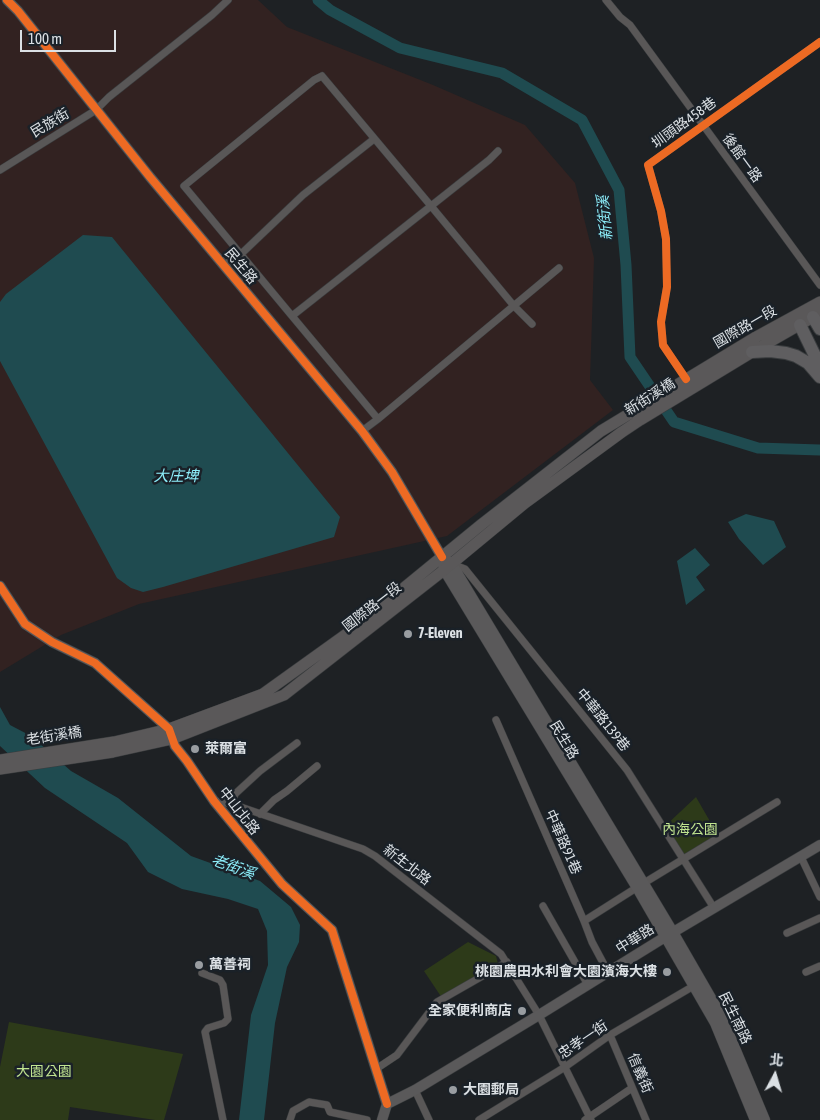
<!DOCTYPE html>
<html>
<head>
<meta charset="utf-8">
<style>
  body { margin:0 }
  #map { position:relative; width:820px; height:1120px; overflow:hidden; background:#1e2124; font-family:"Asap Condensed","Noto Sans TC",sans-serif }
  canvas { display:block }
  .north { position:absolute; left:750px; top:1050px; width:50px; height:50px; -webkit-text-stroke:4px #1a2128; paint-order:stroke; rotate:6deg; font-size:14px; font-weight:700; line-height:20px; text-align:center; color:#dbe0e4 }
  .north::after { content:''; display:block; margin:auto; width:18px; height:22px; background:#dbe0e4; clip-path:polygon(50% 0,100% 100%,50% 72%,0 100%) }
  .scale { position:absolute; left:20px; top:30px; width:96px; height:22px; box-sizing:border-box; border:2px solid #dbe0e4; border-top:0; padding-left:6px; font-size:15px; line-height:18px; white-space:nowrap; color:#dbe0e4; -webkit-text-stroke:4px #1a2128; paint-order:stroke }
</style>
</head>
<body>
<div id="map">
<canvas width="820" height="1120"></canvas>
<div class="north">北</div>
<div class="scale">100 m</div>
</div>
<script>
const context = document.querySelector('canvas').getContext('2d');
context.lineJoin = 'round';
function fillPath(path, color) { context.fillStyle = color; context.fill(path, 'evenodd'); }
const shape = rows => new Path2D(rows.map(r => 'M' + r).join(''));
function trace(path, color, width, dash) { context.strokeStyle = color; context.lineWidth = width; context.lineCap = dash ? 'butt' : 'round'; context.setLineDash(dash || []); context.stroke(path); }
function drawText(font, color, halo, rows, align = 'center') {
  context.font = font + ' "Asap Condensed","Noto Sans TC",sans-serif'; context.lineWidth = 5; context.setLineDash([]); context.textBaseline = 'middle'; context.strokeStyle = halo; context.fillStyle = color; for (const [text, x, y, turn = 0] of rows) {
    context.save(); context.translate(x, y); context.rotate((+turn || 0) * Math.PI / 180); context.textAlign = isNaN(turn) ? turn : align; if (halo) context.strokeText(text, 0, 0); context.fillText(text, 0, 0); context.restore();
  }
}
const industrial = shape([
  [0,0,258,0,287,27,433,85,525,125,575,183,594,258,590,380,613,410,447,536,139,604,61,635,0,672]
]);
const green = shape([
  [696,797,719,837,682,859,663,828],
  [468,942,496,956,498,964,442,998,424,971],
  [9,1022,183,1054,164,1120,155,1120,70,1107,68,1120,0,1120,0,1067]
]);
const water = shape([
  [83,235,112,237,340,517,334,537,163,587,143,592,131,588,117,578,0,361,0,302,6,294],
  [746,514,774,521,786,547,763,565,739,539,728,522],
  [695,548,710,565,696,577,705,590,686,605,677,561],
  [0,707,10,725,31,736,71,771,118,798,191,856,260,881,291,907,300,925,299,942,287,967,275,1023,264,1120,239,1120,251,1015,268,965,267,931,258,909,228,899,182,889,148,872,127,843,45,788,0,746]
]);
const river = shape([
  [318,0,330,10,400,48,502,73,582,120,619,190,626,265,630,357,674,422,758,448,820,450]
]);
const street = shape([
  [606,0,620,17,630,25,820,285],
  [322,76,431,206,292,316,184,186,314,80,322,76],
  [498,151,489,160,431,206,514,306,532,324],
  [0,170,96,110,109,97,212,15,228,0],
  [224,265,240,255,303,195,374,139],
  [292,316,378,419,559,268],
  [686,379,663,345,661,322,667,287,666,239,661,211,648,165,820,42],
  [362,431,378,419],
  [452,564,465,569,627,770,714,908],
  [496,720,584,921,592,942,608,972],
  [214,801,232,804,363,849,375,856,501,954,539,1015,591,1120],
  [232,804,235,794,260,771,297,743],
  [260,814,274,800,287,791,317,766],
  [801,857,820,897],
  [543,906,588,985],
  [584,921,644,883,777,802],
  [787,933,820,918],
  [806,972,820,966],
  [202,973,220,980,223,985,228,1019,224,1023,208,1028,205,1032,223,1120],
  [610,1035,646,1120],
  [376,1069,397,1055,437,1002,507,962],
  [415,1090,429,1120],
  [290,1120,293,1111,309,1102,327,1105,330,1112,367,1120],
  [479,1120,565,1067,610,1035,697,984],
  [585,1120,632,1088]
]);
const secondary = shape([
  [7,0,18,11,150,177,362,431,392,472,442,557,444,570,637,888,715,1023,755,1120],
  [445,559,452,564,673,932,722,1017,765,1120],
  [0,586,25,624,52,642,95,663,169,729,175,746,187,761,214,801,282,884,332,930,387,1104,382,1120],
  [387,1104,415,1090,539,1015,665,937,820,845]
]);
const primary = shape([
  [0,760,114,742,169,729,263,694,355,628,482,524,601,431,756,337,820,302],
  [0,769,113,752,172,739,284,695,444,570,525,503,622,432,640,420,752,352,820,313]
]);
const highway = shape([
  [813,317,820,329],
  [800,325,820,366],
  [752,352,770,351,786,353,796,356,808,363,820,377]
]);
const cycleway = shape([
  [7,0,18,11,150,177,362,431,392,472,442,557],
  [686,379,663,345,661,322,667,287,666,239,661,211,648,165,820,42],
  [0,586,25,624,52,642,95,663,169,729,175,746,187,761,214,801,282,884,332,930,387,1104]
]);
const markers = [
  [408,634,5,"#999da1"],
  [195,749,5,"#999da1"],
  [199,965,5,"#999da1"],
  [667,972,5,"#999da1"],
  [522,1011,5,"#999da1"],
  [453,1090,5,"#999da1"]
];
const streetNames = [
  ["民族街",50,123,-31],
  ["圳頭路458巷",684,123,-36],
  ["後館一路",742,158,54],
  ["民生路",241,266,50],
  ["國際路一段",745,327,-30],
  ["新街溪橋",650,397,-32],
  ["國際路一段",372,607,-38],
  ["中華路139巷",603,720,51],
  ["老街溪橋",54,736,-9],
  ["民生路",564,740,59],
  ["中山北路",239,811,52],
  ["中華路91巷",563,842,66],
  ["新生北路",407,865,38],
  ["中華路",635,939,-32],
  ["民生南路",735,1018,64],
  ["忠孝一街",583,1040,-34],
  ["信義街",640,1073,67]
];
const poiNames = [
  ["7-Eleven",418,634],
  ["萊爾富",205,749],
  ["萬善祠",209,965],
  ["桃園農田水利會大園濱海大樓",657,972,"right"],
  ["全家便利商店",512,1011,"right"],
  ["大園郵局",463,1090]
];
const parkNames = [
  ["內海公園",690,830],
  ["大園公園",44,1072]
];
const waterNames = [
  ["新街溪",605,218,-95],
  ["大庄埤",176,476],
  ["老街溪",233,867,20]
];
fillPath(industrial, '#322221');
fillPath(green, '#2d3a19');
fillPath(water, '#1f4b50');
trace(river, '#1f4b50', 11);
trace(street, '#393c3e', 8);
trace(secondary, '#393c3e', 11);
trace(primary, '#393c3e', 12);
trace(highway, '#393c3e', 14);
trace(street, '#595757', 7);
trace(secondary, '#5a595a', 10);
trace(primary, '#5a5859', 11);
trace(highway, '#5f5e60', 12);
trace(cycleway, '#ed6a23', 8);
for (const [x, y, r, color] of markers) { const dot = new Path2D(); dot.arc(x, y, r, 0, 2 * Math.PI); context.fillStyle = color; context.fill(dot); trace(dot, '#1a2128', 2); }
drawText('14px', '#dbe0e4', '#1a2128', streetNames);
drawText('bold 14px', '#dbe0e4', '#1a2128', poiNames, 'left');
drawText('14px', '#c1e590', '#1a2128', parkNames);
drawText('italic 15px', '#8deefa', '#1a2128', waterNames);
</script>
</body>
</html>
